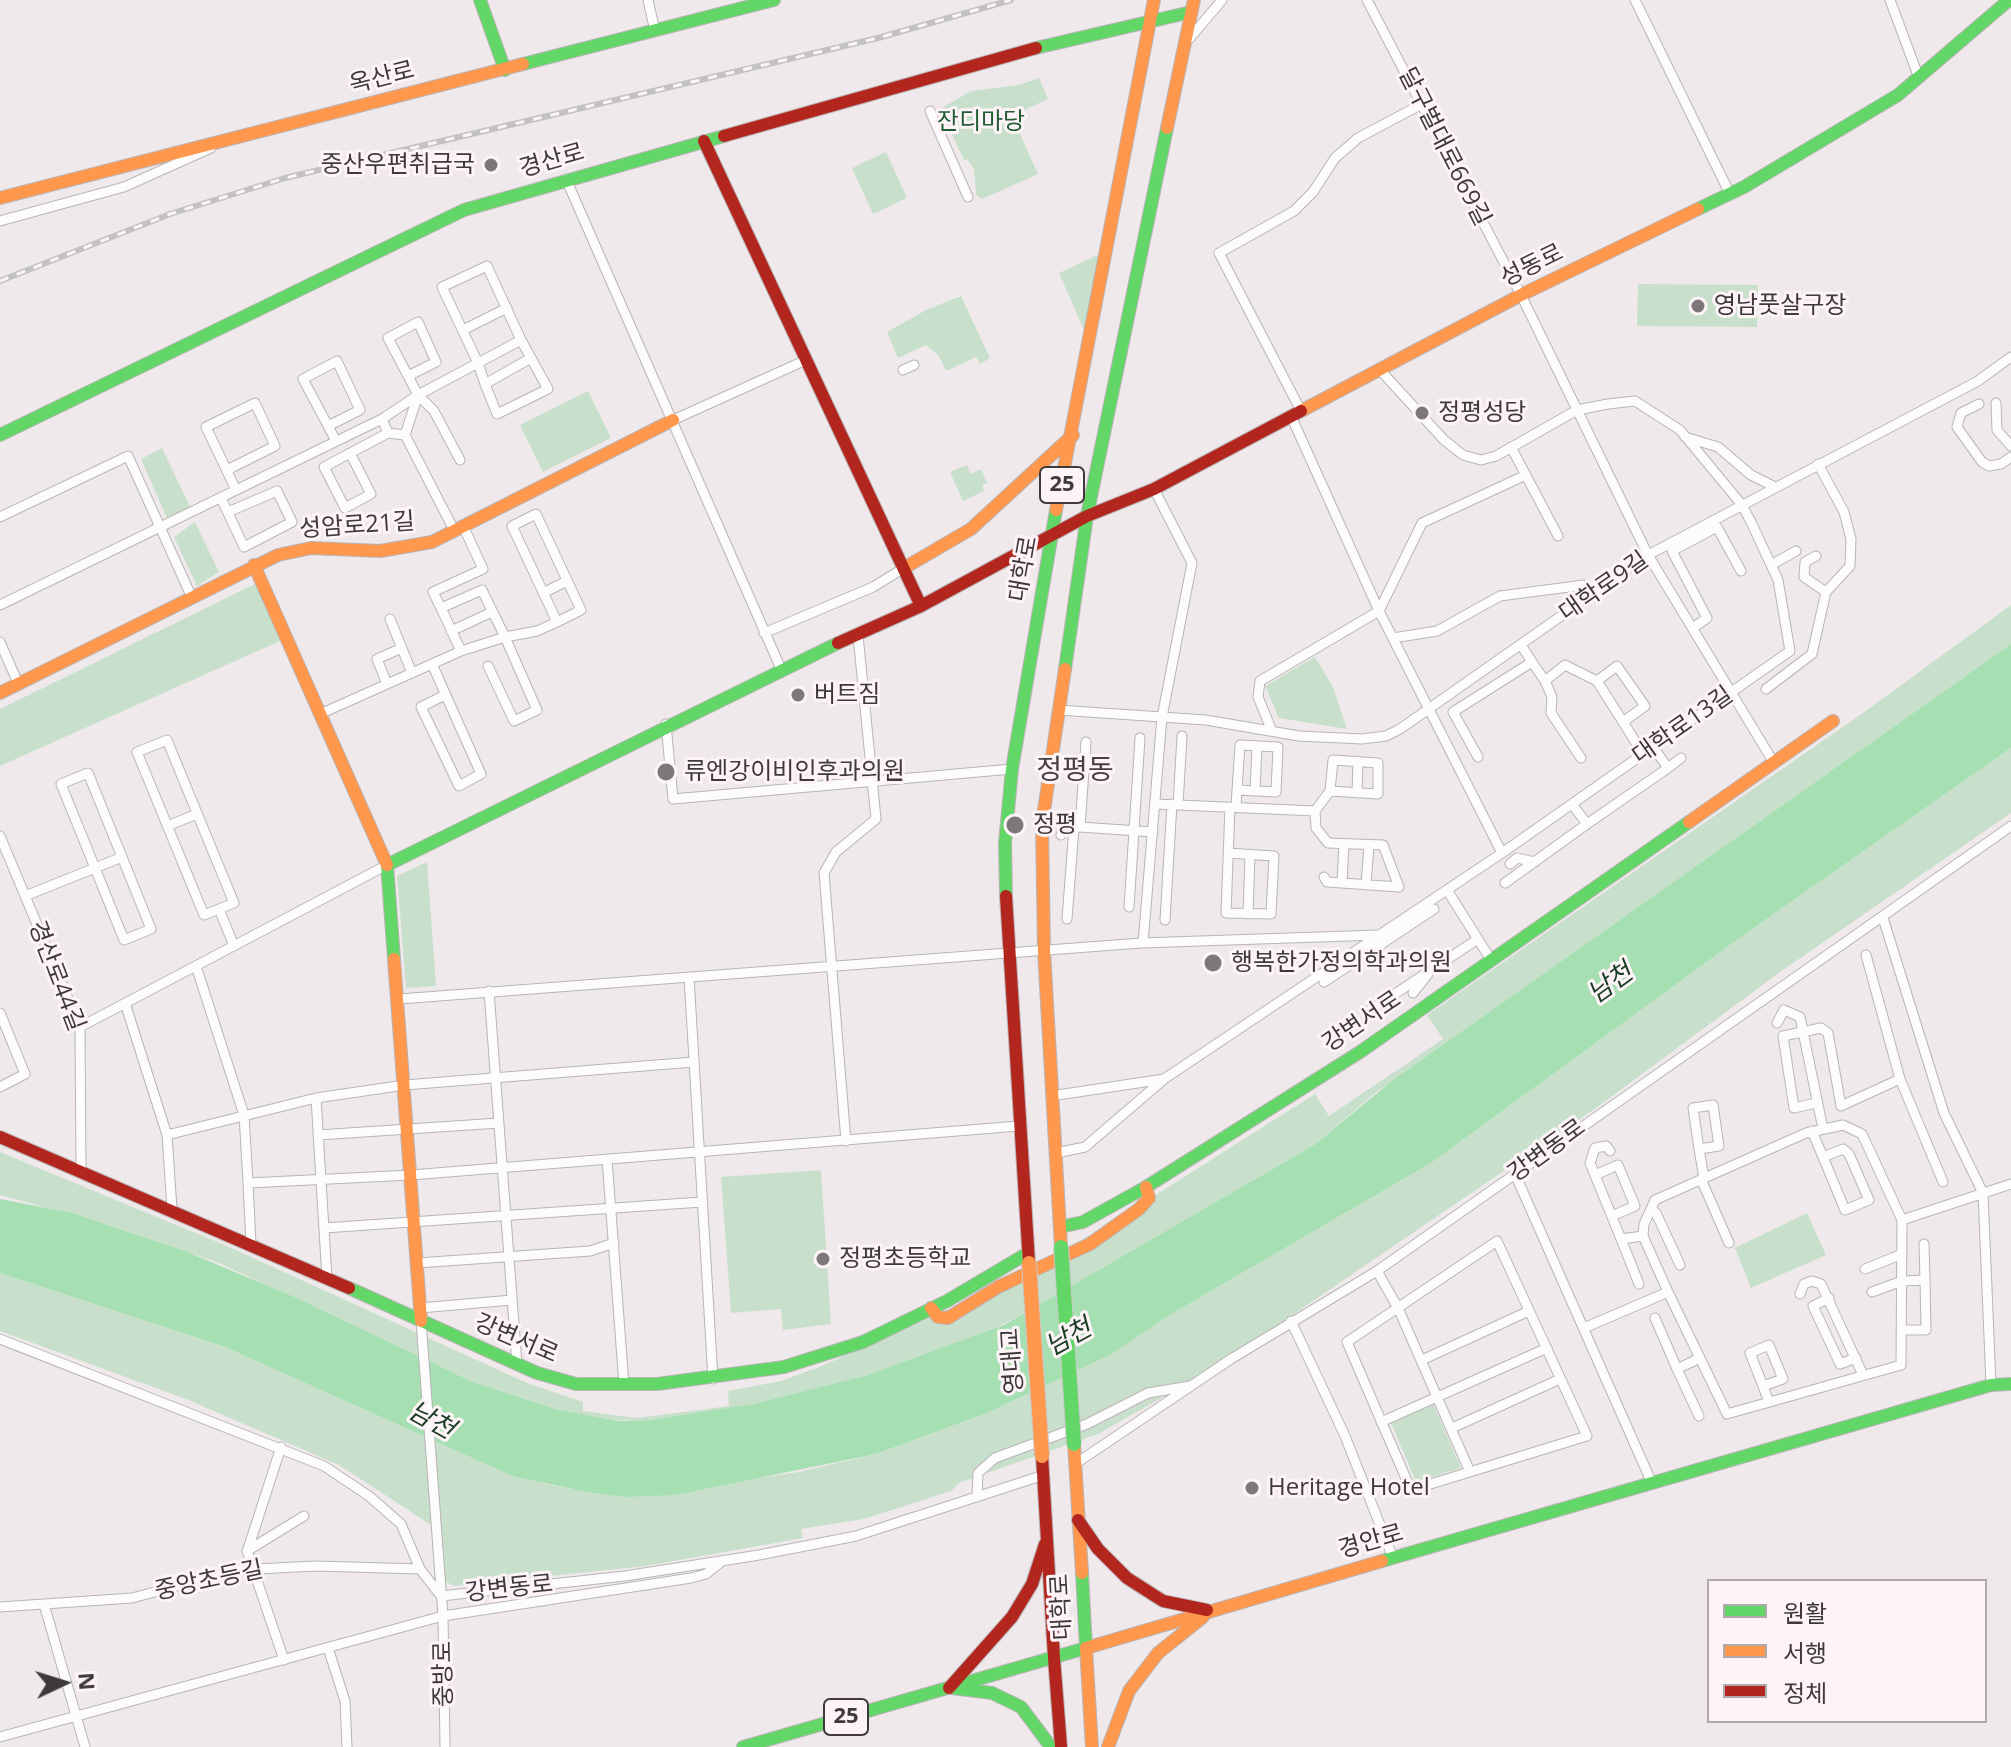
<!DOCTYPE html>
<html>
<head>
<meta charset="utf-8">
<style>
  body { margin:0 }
  #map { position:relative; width:2011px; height:1747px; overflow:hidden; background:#efe9eb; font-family:"Open Sans","Noto Sans KR",sans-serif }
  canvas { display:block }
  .legend { position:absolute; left:1707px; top:1579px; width:280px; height:144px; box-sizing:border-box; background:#fef4f8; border:2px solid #b1aaad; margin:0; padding:10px 14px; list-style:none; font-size:24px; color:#3e3a3c }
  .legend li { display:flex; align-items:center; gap:16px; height:40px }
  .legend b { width:40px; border:2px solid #b1aaad }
  .north { position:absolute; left:24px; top:1643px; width:80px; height:80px; -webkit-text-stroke:6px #fef4f8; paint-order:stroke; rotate:86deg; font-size:22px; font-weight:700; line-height:32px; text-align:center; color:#3e3a3c }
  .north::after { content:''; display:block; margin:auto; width:28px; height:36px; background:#3e3a3c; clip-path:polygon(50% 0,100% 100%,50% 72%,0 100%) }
</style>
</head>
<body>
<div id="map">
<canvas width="2011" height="1747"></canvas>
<ul class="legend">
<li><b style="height:10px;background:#63d668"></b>원활</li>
<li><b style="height:10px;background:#ff974d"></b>서행</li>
<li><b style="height:10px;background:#b3261e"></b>정체</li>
</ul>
<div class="north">N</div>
</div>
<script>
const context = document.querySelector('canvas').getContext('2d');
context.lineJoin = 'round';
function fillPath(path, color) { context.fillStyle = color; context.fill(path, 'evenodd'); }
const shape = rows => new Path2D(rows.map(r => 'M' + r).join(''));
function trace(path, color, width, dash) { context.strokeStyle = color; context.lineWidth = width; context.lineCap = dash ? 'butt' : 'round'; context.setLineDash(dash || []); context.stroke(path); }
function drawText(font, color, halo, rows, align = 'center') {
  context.font = font + ' "Open Sans","Noto Sans KR",sans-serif'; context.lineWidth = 6; context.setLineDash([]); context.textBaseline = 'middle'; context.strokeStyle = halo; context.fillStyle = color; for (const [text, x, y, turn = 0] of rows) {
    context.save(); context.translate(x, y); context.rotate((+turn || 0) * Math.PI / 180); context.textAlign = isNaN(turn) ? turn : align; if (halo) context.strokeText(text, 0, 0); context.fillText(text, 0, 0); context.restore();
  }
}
const green = shape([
  [1039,78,1048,99,1012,116,1038,174,982,199,976,195,974,169,967,159,964,160,940,109,971,91,1019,85],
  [886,152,907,198,873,214,852,168],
  [1100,254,1085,332,1059,273],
  [1638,284,1758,285,1757,327,1637,326],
  [961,296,990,358,980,364,976,357,946,371,939,356,926,345,898,358,887,332,926,310],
  [588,391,611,438,543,472,520,425],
  [162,448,192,511,170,525,141,459],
  [967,465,971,474,981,469,987,483,982,485,984,491,963,501,950,472],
  [195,522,219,572,197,586,174,537],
  [265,579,291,636,0,766,0,709],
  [2011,605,2011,644,1375,1093,1314,1145,1032,1309,992,1330,857,1379,740,1407,656,1420,617,1420,567,1413,488,1389,219,1263,105,1224,0,1195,0,1152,227,1246,527,1383,583,1402,583,1411,637,1418,729,1406,728,1391,781,1381,817,1368,958,1305,1102,1229,1315,1094,1329,1116,1443,1039,1427,1015,1863,713],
  [1315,657,1333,687,1347,729,1279,718,1265,686],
  [2011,748,2011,813,1780,972,1596,1108,1291,1316,1205,1373,1098,1434,959,1483,951,1491,914,1503,864,1519,801,1529,803,1538,646,1566,454,1586,445,1581,442,1532,339,1465,186,1399,0,1331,0,1273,225,1347,460,1452,542,1483,586,1492,623,1497,799,1472,876,1454,987,1413,1112,1354,1168,1316,1431,1163,1752,929],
  [427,862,436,986,406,988,397,876],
  [821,1170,831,1324,783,1330,781,1309,731,1313,721,1177],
  [1807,1213,1826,1255,1751,1288,1735,1248],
  [1433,1403,1461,1468,1416,1482,1389,1418]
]);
const water = shape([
  [2011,644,2011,748,1752,929,1431,1163,1168,1316,1112,1354,987,1413,876,1454,675,1495,623,1497,586,1492,513,1476,225,1347,0,1273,0,1199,72,1213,185,1251,292,1296,475,1383,558,1410,619,1421,651,1420,753,1404,865,1376,1004,1325,1314,1145,1393,1080]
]);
const street = shape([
  [648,0,655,31],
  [1367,0,1521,295,1648,555,1774,763],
  [1635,0,1730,194],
  [1890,0,1919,78],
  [1189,39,1222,0],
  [930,111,968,197],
  [566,179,781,669],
  [0,221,124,187,211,148],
  [463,330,507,308],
  [903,370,914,365],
  [408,376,436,362,418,322,388,338,418,395,405,435,455,532],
  [485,384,497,414,548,389,531,358],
  [418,395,434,411,460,460],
  [1996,403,1997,430,2011,446],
  [1979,404,1961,413,1957,427,1982,462,1989,466,2001,464,2011,457],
  [1301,411,1219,253,1294,211,1313,192,1335,158,1358,138,1422,104],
  [1291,416,1379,611,1502,853],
  [673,420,806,360],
  [328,426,360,410,337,361,303,379,328,426,336,441],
  [405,435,388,433,382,419,418,395,478,363,521,340,487,266,442,287,478,363,485,384,531,358,521,340],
  [1685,437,1718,447,1751,475,1773,486],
  [1511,447,1558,536],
  [350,453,371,494,345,508,324,467,388,433],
  [227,470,275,446,255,403,206,427,236,490],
  [221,498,244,547,292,522,277,491,228,512],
  [0,517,128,456,192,598],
  [1816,556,1805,562,1804,577,1826,592],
  [1771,565,1796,551],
  [543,593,567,581],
  [0,605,382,419],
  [441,608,433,592,483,569,464,528],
  [390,619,412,673],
  [1693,628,1707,618,1672,551,1717,527,1741,571],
  [451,631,492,612],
  [764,633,873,587,904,568],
  [1393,638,1437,631,1500,596,1584,585,1590,596],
  [0,642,18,683],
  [1532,662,1545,681,1565,665,1597,681,1617,666,1645,706,1623,722,1597,681],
  [432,664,481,774,459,786,421,707,445,695],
  [488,666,514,721,537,710,505,637,537,631,557,622,581,610,536,514,512,526,557,622],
  [1545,681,1552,697,1551,713,1581,758],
  [387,684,377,659,402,648],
  [1766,689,1812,654,1826,592,1850,566,1851,539,1844,512,1818,464],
  [1058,710,1206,720,1299,736,1362,739,1386,736,1400,729,1648,555,1978,381,2011,357],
  [320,714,461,651,505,637,482,590,441,608,461,651],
  [1623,722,1643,754],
  [666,724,673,799,1012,769],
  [1272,731,1258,697,1260,681,1379,611,1422,523,1526,475],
  [1086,742,1080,827,1153,832],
  [1478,757,1453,712,1532,662,1521,645],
  [1668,768,1681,758],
  [1255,791,1257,746],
  [1330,791,1378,794,1378,763,1333,760,1330,791,1315,811,1316,828,1328,843,1383,845,1399,887,1342,883,1344,844],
  [1357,793,1358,761],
  [1155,804,1315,811],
  [1178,805,1182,736],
  [1236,807,1237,790,1240,745,1278,747,1276,792,1237,790],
  [1587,824,1668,768,1653,747],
  [167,826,197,814],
  [1061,835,1064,824,1080,827],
  [0,836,80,1027,81,1170],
  [1228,853,1274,856,1271,914,1226,913,1230,807],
  [1510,864,1517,858,1535,862],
  [1324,877,1327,882,1342,883],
  [1505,883,1587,824,1572,804],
  [1366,885,1369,845],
  [1447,890,1491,960],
  [25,896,95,868,122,857,151,929,124,940,95,868,61,784,88,773,122,857],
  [1129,907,1140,738],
  [219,909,204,915,137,752,167,740,234,903,219,909,234,946],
  [1248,914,1250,855],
  [1883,918,1944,1113,1983,1193,1991,1385],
  [1067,919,1074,828,1080,827],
  [1165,920,1172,804],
  [1372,940,1377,947,1434,909],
  [1143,943,1162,717,1192,563,1154,489],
  [1866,955,1900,1079],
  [196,966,244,1115,248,1183],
  [689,977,713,1379],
  [1324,982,1377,947],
  [489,991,517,1364],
  [1413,993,1428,974],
  [399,999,1141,943,1378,935],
  [125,1003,167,1135,316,1098,405,1085,694,1062],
  [1369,1011,1478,939],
  [0,1013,25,1074,0,1087],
  [1777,1023,1784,1010,1800,1017,1823,1129],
  [80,1027,387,865],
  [1051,1096,1164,1079,1502,853,1790,651,1778,580,1751,522,1742,505,1680,430,1635,401,1608,404,1577,410,1496,456,1481,460,1463,455,1444,440,1381,371],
  [316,1098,327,1279],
  [1816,1103,1794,1108,1783,1036,1821,1028,1828,1033,1841,1106,1900,1079,1943,1182],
  [1812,1131,1823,1157,1845,1210,1869,1200,1849,1154,1843,1149,1823,1157],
  [167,1135,172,1209],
  [318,1135,499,1123],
  [846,1141,824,873,836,852,876,819,858,635],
  [1699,1149,1719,1146,1713,1105,1693,1108,1699,1149,1704,1178],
  [1610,1151,1606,1146,1595,1148,1590,1163,1621,1239,1643,1236],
  [1056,1153,1085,1147,1163,1080],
  [607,1159,624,1385],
  [1515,1174,1651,1481],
  [1595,1175,1618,1165,1635,1206,1612,1216],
  [1701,1179,1729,1243],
  [1651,1209,1656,1213,1680,1265],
  [1902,1220,2011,1184],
  [324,1228,702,1202],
  [1621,1239,1639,1284],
  [1497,1241,1587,1436,1411,1490,1347,1342,1497,1241],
  [251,1244,248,1183,411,1175,1019,1126],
  [1924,1244,1925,1280],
  [417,1263,590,1251,614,1243],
  [1865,1269,1902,1254],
  [1377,1271,1398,1308,1470,1472],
  [1872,1292,1902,1281,1925,1280,1926,1330,1902,1330],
  [1800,1294,1804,1284,1812,1281,1821,1284,1863,1375],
  [1829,1298,1813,1306,1840,1364,1856,1358],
  [420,1308,512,1300],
  [1655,1318,1677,1369],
  [421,1321,443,1616,445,1747],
  [1291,1321,1345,1436,1393,1558],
  [1584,1328,1668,1292,1727,1414,1901,1365,1902,1220,1862,1134,1843,1125,1806,1133,1655,1200,1644,1224,1643,1236,1668,1292],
  [0,1339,324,1466,369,1496,401,1524,420,1569,441,1596,625,1576,759,1555,856,1536,1044,1475],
  [1422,1360,1529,1311],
  [1763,1386,1783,1379,1769,1345,1750,1353,1763,1386,1769,1402],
  [1699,1416,1677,1369,1700,1358],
  [1381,1422,1547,1348],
  [1452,1428,1560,1379],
  [1075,1464,1231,1359,1377,1271,2011,826],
  [977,1497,978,1473,995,1458,1087,1424,1148,1393,1190,1386],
  [248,1549,281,1447],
  [44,1604,85,1747],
  [0,1607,132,1598,236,1570,316,1566,420,1569],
  [328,1648,345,1701,347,1747],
  [284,1660,247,1551,304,1516],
  [0,1737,443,1616,691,1578,706,1574,721,1562]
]);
const fast = shape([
  [480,0,505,70],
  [1036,48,1191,12],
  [523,64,774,0],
  [1698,209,1744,187,1898,95,2009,0],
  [0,435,464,210,724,136],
  [1065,669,1087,516,1167,128],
  [1006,896,1005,843,1012,769,1056,510],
  [394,959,387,865,838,643],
  [1060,1227,1083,1222,1146,1187,1360,1052,1689,822],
  [349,1288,537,1373,576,1384,657,1384,784,1367,863,1342,947,1301,1028,1253],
  [1382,1561,1991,1385,2011,1384],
  [952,1688,992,1693,1021,1707,1051,1747],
  [743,1747,1086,1648,1082,1573]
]);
const slow = shape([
  [1167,128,1194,0],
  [0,198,523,64],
  [1301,411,1521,295,1698,209],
  [1056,510,1154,0],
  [254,565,387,865],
  [904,568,971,529,1073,435],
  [0,693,278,555,311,548,380,551,432,542,673,420],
  [1689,822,1833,721],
  [394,959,421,1321],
  [1061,1247,1044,951,1042,824,1065,669],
  [931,1308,938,1317,948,1318,998,1287,1090,1244,1139,1209,1149,1198,1146,1187],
  [1074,1444,1082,1573],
  [1092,1747,1086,1648,1382,1561],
  [1108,1747,1129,1691,1158,1653,1203,1617]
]);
const jam = shape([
  [724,136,1036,48],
  [704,141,921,606],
  [838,643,921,606,1087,516,1154,489,1301,411],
  [1006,896,1029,1263],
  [0,1137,349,1288],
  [1042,1456,1054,1658],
  [1078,1520,1098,1549,1127,1578,1163,1601,1207,1610],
  [1054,1658,1061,1747],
  [949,1688,1012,1617,1032,1584,1045,1544]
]);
const rail = shape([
  [0,281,170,214,285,178,878,38,1011,0]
]);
const fastBridge = shape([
  [1061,1247,1074,1444]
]);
const slowBridge = shape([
  [1029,1263,1042,1456]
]);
const markers = [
  [491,165,8,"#7c7779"],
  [1698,306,8,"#7c7779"],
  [1422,413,8,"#7c7779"],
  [798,695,8,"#7c7779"],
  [666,772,10,"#7c7779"],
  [1015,825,10,"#7c7779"],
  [1213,963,10,"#7c7779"],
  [823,1259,8,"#7c7779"],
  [1252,1488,8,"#7c7779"]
];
const shields = [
  [1062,485,44],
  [846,1717,44]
];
const shieldNames = [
  ["25",1062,485],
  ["25",846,1717]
];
const streetNames = [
  ["옥산로",382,78,-14],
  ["달구벌대로669길",1444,147,63],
  ["경산로",552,161,-16],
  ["성동로",1532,266,-26],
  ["성암로21길",357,526,-4],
  ["대학로",1024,569,-80],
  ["대학로9길",1604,587,-35],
  ["대학로13길",1683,726,-35],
  ["경산로44길",56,976,69],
  ["강변서로",1362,1022,-34],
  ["강변동로",1547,1151,-36],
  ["강변서로",516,1339,23],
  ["영대교",1013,1361,-94],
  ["경안로",1371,1542,-16],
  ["중앙초등길",209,1581,-12],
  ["강변동로",509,1589,-6],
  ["대학로",1062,1607,-93],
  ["중방로",444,1674,-91]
];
const parkNames = [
  ["잔디마당",981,122]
];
const poiNames = [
  ["중산우편취급국",475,165,"right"],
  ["영남풋살구장",1714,306],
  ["정평성당",1438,413],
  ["버트짐",814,695],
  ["류엔강이비인후과의원",684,772],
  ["정평",1033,825],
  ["행복한가정의학과의원",1231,963],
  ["정평초등학교",839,1259],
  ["Heritage Hotel",1268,1488]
];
const waterNames = [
  ["남천",1611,984,-36],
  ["남천",1069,1338,-29],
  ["남천",431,1421,29]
];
const quarterNames = [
  ["정평동",1075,771]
];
fillPath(green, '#c8e0cb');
fillPath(water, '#a6e0b2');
trace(street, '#b9b4b6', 11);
trace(fast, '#b9b4b6', 14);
trace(slow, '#b9b4b6', 14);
trace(jam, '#b9b4b6', 14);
trace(street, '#fdfcfc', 9);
trace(fast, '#63d668', 12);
trace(slow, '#ff974d', 12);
trace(jam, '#b3261e', 12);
trace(rail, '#c3c2c2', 6);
trace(rail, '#fef4f8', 3, [9]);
trace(fastBridge, '#cbc8c9', 16, []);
trace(slowBridge, '#cbc8c9', 16, []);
trace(fastBridge, '#63d668', 14);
trace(slowBridge, '#ff974d', 14);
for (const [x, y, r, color] of markers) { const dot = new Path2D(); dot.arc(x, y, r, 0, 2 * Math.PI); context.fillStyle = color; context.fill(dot); trace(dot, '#fef4f8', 3); }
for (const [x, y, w] of shields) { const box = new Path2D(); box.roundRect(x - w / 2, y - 18, w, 36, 6); context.fillStyle = '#fef4f8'; context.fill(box); trace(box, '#3e3a3c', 2); }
drawText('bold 22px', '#3e3a3c', null, shieldNames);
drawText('24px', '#3e3a3c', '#fef4f8', streetNames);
drawText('24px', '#215d33', '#fef4f8', parkNames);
drawText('24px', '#3e3a3c', '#fef4f8', poiNames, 'left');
drawText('italic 26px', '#1a3e24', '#fef4f8', waterNames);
drawText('28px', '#463f41', '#fef4f8', quarterNames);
</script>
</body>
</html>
